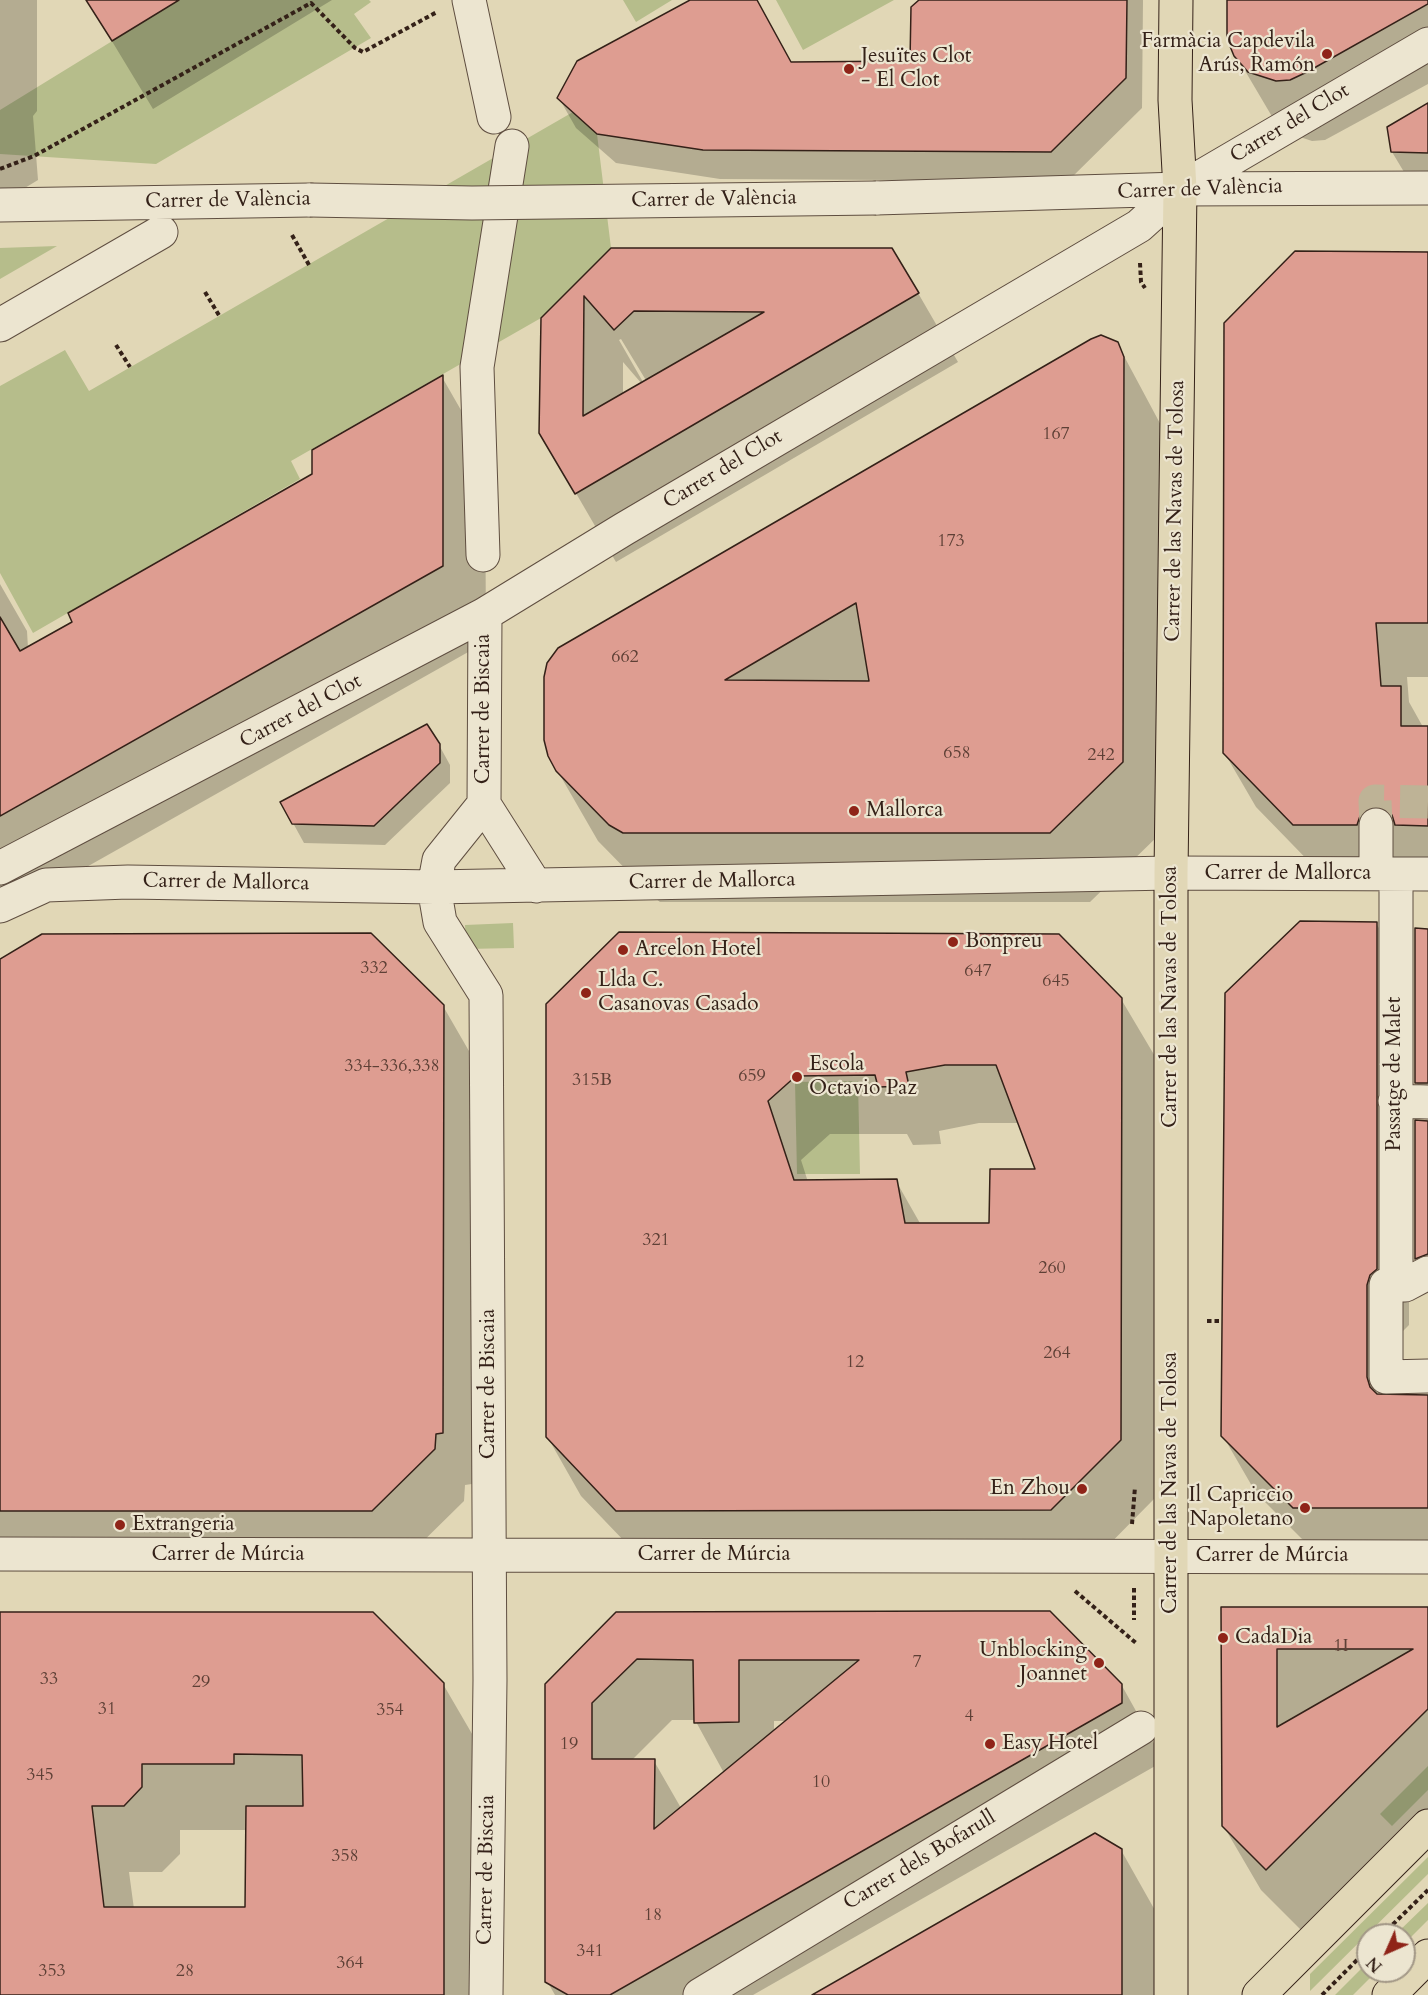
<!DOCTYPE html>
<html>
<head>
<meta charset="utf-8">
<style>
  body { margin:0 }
  #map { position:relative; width:1428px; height:1995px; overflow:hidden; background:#e1d7b6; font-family:Cardo,serif }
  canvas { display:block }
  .north { position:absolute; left:1356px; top:1923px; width:60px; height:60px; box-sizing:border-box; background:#ece5d0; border:2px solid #a29786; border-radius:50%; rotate:225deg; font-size:16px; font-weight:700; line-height:24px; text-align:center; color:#342118 }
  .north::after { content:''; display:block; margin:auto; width:21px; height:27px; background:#8f2418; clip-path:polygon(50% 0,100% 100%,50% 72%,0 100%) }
</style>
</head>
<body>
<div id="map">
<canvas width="1428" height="1995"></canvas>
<div class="north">N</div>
</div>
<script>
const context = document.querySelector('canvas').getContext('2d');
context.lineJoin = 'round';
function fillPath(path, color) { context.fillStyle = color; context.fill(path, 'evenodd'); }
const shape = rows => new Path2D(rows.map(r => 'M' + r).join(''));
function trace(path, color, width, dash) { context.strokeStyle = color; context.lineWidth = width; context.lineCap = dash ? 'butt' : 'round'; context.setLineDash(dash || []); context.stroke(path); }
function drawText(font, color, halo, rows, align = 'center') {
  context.font = font + ' Cardo,serif'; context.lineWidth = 4.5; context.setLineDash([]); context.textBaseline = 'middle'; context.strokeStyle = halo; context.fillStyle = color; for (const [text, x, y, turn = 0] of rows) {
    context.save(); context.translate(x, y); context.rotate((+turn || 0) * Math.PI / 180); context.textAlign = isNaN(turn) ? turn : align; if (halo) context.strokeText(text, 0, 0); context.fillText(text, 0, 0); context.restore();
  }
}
const green = shape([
  [179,0,369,0,371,2,354,14,371,38,156,164,0,154,0,110],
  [623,0,672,0,636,22],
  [776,0,894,0,803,50],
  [573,112,597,134,611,248,541,318,291,461,300,479,33,633,0,573,0,386,65,350,89,391],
  [57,246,0,279,0,248],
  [513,923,514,948,466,949,465,925],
  [858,1081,860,1174,797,1174,795,1082],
  [1428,1766,1428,1790,1392,1826,1380,1814],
  [1428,1857,1428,1874,1310,1991,1310,1974],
  [1428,1903,1428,1920,1404,1944,1404,1935,1395,1935],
  [1368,1962,1368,1971,1377,1971,1353,1995,1335,1995]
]);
const shadow = shape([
  [0,0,37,0,37,111,33,116,38,180,0,203],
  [87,0,332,0,153,109],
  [694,0,756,0,791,63,911,63,921,0,1143,0,1142,108,1068,181,720,179,616,163,576,128,559,98],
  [1231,0,1428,0,1428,84,1325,140,1312,141,1285,132,1277,125,1231,47],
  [1428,104,1428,197,1419,197,1392,152],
  [612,250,918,293,958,362,616,562,541,433,542,319],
  [621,339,647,382,643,382,619,340],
  [623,362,642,384,623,395],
  [1428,253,1428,677,1407,677,1409,702,1423,727,1428,727,1428,879,1326,879,1256,807,1224,752],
  [1117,343,1163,429,1162,832,1090,902,660,902,651,895,598,841,557,770],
  [442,377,485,452,486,642,12,909,0,909,0,584,27,631,28,648,313,475],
  [439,745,450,765,450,783,385,845,304,843,293,823],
  [1376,923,1409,980,1409,1325,1402,1332,1399,1342,1399,1397,1428,1396,1428,1564,1327,1564,1256,1493,1223,1436],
  [1428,930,1428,1103,1416,1082],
  [0,960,443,1006,473,1058,472,1484,465,1485,464,1501,402,1562,0,1562],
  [1121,999,1156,1058,1154,1499,1085,1569,651,1569,581,1496,547,1436,547,1005],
  [979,1123,1020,1123,1038,1171,991,1225,921,1225,896,1181,808,1182,801,1160,830,1134,907,1134,913,1145,941,1144,939,1131],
  [1428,1121,1428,1279,1416,1258,1416,1122],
  [1428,1608,1428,1810,1305,1934,1261,1890,1223,1825,1223,1609],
  [0,1614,443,1684,482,1751,482,1995,0,1995],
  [180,1830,247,1830,247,1909,134,1909,129,1872,162,1872,180,1854],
  [617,1614,1121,1684,1156,1747,1157,1765,753,1995,555,1995,547,1981,547,1685],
  [672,1720,695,1720,724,1773,681,1808,654,1761,631,1761],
  [774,1721,788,1721,774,1732],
  [1121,1850,1161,1921,1161,1995,815,1995]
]);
const building = shape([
  [86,0,179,0,112,41,86,0],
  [690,0,757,0,791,62,910,61,911,7,919,0,1127,0,1126,78,1051,152,703,150,597,134,557,98,577,61,690,0],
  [1227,0,1428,0,1428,4,1307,72,1290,80,1276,81,1248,72,1234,56,1227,39,1227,0],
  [1428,103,1428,153,1391,152,1387,127,1428,103],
  [611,248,892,248,919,293,575,494,539,433,541,318,611,248],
  [584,296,614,330,634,311,764,312,583,416,584,296],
  [1295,251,1428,252,1428,623,1376,623,1381,686,1401,686,1401,726,1428,726,1428,826,1395,825,1392,815,1385,809,1377,806,1366,809,1360,816,1357,825,1293,825,1223,753,1224,323,1295,251],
  [1101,335,1118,342,1124,357,1123,762,1050,833,623,833,609,825,556,771,548,756,544,740,544,677,547,663,558,648,1091,339,1101,335],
  [856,603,869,681,725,680,856,603],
  [443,375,443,566,0,816,0,617,20,651,72,622,68,613,312,474,312,450,443,375],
  [427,724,440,744,440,763,374,826,292,824,280,802,427,724],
  [1300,921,1377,922,1377,1269,1370,1275,1367,1285,1367,1377,1370,1387,1377,1394,1428,1395,1428,1508,1293,1508,1221,1436,1225,993,1300,921],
  [1415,928,1428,929,1428,1083,1415,1083,1415,928],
  [619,932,1059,934,1122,998,1121,1440,1051,1510,616,1511,546,1437,546,1004,619,932],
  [945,1065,996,1065,1035,1169,990,1169,989,1223,905,1223,897,1179,794,1180,768,1101,796,1076,875,1075,878,1087,909,1086,906,1072,945,1065],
  [371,933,444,1005,443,1433,436,1434,435,1449,372,1511,0,1511,0,959,42,934,371,933],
  [1415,1120,1428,1121,1428,1254,1415,1259,1415,1120],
  [1221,1607,1428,1607,1428,1709,1266,1870,1222,1826,1221,1607],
  [1277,1649,1413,1649,1277,1727,1277,1649],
  [975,1611,1050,1611,1122,1684,1122,1703,610,1995,568,1995,545,1982,545,1684,616,1612,975,1611],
  [637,1659,693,1660,694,1723,739,1722,739,1660,859,1660,654,1829,655,1759,592,1759,592,1703,637,1659],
  [0,1612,373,1612,444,1683,444,1995,0,1995,0,1612],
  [234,1754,302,1755,303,1806,246,1806,245,1907,104,1907,92,1806,124,1806,142,1787,142,1764,234,1764,234,1754],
  [1095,1833,1122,1849,1122,1995,812,1995,1095,1833]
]);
const minorTunnel = shape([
  [1376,825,1375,801,1428,802]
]);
const path = shape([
  [0,169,34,156,311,3,355,48,363,52,437,12],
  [292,235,309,265],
  [1140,263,1141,282,1145,288],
  [205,292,220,317],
  [116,345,130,367],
  [1207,1321,1222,1321],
  [1132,1524,1135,1487],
  [1134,1588,1134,1620],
  [1075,1591,1136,1643],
  [1382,1935,1428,1890],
  [1322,1995,1368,1949]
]);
const minor = shape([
  [469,0,494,117],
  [876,198,1180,189,1428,188],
  [0,205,310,200],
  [0,325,161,232],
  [483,555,477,367,512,146],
  [485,614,484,804,536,886],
  [484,804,439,860,434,887,440,922,486,995,490,1680,486,1995],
  [1376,825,1376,874],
  [0,868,485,614,624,529,1139,226,1180,189,1428,44],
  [0,906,46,885,128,882,434,887,1171,873,1428,874],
  [1395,1101,1428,1102],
  [1428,1273,1405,1285,1386,1285,1386,1377,1428,1376],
  [1396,1275,1396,874],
  [0,1554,1428,1557],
  [700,1995,1141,1728]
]);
const major = shape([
  [1171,1995,1171,873,1180,189,1175,100,1176,0],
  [1259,1995,1428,1826],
  [1389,1995,1428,1956]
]);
const minorBridge = shape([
  [310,200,472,203,876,198]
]);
const markers = [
  [1327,54,6,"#8f2418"],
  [849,69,6,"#8f2418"],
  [854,811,6,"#8f2418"],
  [953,942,6,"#8f2418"],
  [623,950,6,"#8f2418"],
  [586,993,6,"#8f2418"],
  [797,1077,6,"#8f2418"],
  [1082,1489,6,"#8f2418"],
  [1305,1508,6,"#8f2418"],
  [120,1525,6,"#8f2418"],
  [1223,1638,6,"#8f2418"],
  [1099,1663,6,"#8f2418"],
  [990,1744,6,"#8f2418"]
];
const numberNames = [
  ["167",1056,435],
  ["173",951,542],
  ["662",625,658],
  ["658",957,754],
  ["242",1101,756],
  ["332",374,969],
  ["647",978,972],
  ["645",1056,982],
  ["334-336,338",392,1067],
  ["659",752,1077],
  ["315B",592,1081],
  ["321",656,1241],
  ["260",1052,1269],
  ["264",1057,1354],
  ["12",855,1363],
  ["1I",1341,1647],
  ["7",917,1663],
  ["33",49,1680],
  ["29",201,1683],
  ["31",107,1710],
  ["354",390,1711],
  ["4",969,1717],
  ["19",569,1745],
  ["345",40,1776],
  ["10",821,1783],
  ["358",345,1857],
  ["18",653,1916],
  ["341",590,1952],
  ["364",350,1964],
  ["353",52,1972],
  ["28",185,1972]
];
const poiNames = [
  ["Farmàcia Capdevila",1315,42,"right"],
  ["Arús, Ramón",1315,66,"right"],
  ["Jesuïtes Clot",861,57],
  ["- El Clot",861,81],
  ["Mallorca",866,811],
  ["Bonpreu",965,942],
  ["Arcelon Hotel",635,950],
  ["Llda C.",598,981],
  ["Casanovas Casado",598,1005],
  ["Escola",809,1065],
  ["Octavio Paz",809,1089],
  ["En Zhou",1070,1489,"right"],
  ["Il Capriccio",1293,1496,"right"],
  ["Napoletano",1293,1520,"right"],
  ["Extrangeria",132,1525],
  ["CadaDia",1235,1638],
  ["Unblocking",1087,1651,"right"],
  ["Joannet",1087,1675,"right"],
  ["Easy Hotel",1002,1744]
];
const streetNames = [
  ["Carrer del Clot",1290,124,-31],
  ["Carrer de València",1200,190,-2],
  ["Carrer de València",714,200,-1],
  ["Carrer de València",228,201,-1],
  ["Carrer del Clot",723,470,-31],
  ["Carrer de las Navas de Tolosa",1176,511,-89],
  ["Carrer de Biscaia",484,709,-90],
  ["Carrer del Clot",301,712,-28],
  ["Carrer de Mallorca",1288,874],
  ["Carrer de Mallorca",712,882,-1],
  ["Carrer de Mallorca",226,883,1],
  ["Carrer de las Navas de Tolosa",1171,997,-90],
  ["Passatge de Malet",1395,1074,-90],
  ["Carrer de Biscaia",489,1384,-90],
  ["Carrer de las Navas de Tolosa",1171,1483,-90],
  ["Carrer de Múrcia",228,1555],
  ["Carrer de Múrcia",714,1555],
  ["Carrer de Múrcia",1272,1556],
  ["Carrer dels Bofarull",920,1861,-31],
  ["Carrer de Biscaia",487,1870,-89]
];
fillPath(green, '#b6bd8b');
fillPath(shadow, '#0003');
fillPath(building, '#de9d91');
trace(building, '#342118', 1.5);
trace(minorTunnel, '#beb396', 33, [33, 16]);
trace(minor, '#5f4e40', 35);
trace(major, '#342118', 35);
trace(path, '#342118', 4, [4.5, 3]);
trace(minor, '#ece5d0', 33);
trace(major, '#e1d7b6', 33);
trace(minorBridge, '#5f4e40', 35, []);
trace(minorBridge, '#ece5d0', 33);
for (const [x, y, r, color] of markers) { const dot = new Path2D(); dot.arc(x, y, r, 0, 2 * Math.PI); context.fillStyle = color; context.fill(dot); trace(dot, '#ece5d0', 2); }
drawText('18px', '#5e4036', null, numberNames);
drawText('21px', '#342118', '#ece5d0', poiNames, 'left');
drawText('21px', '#342118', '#ece5d0', streetNames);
</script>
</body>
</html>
